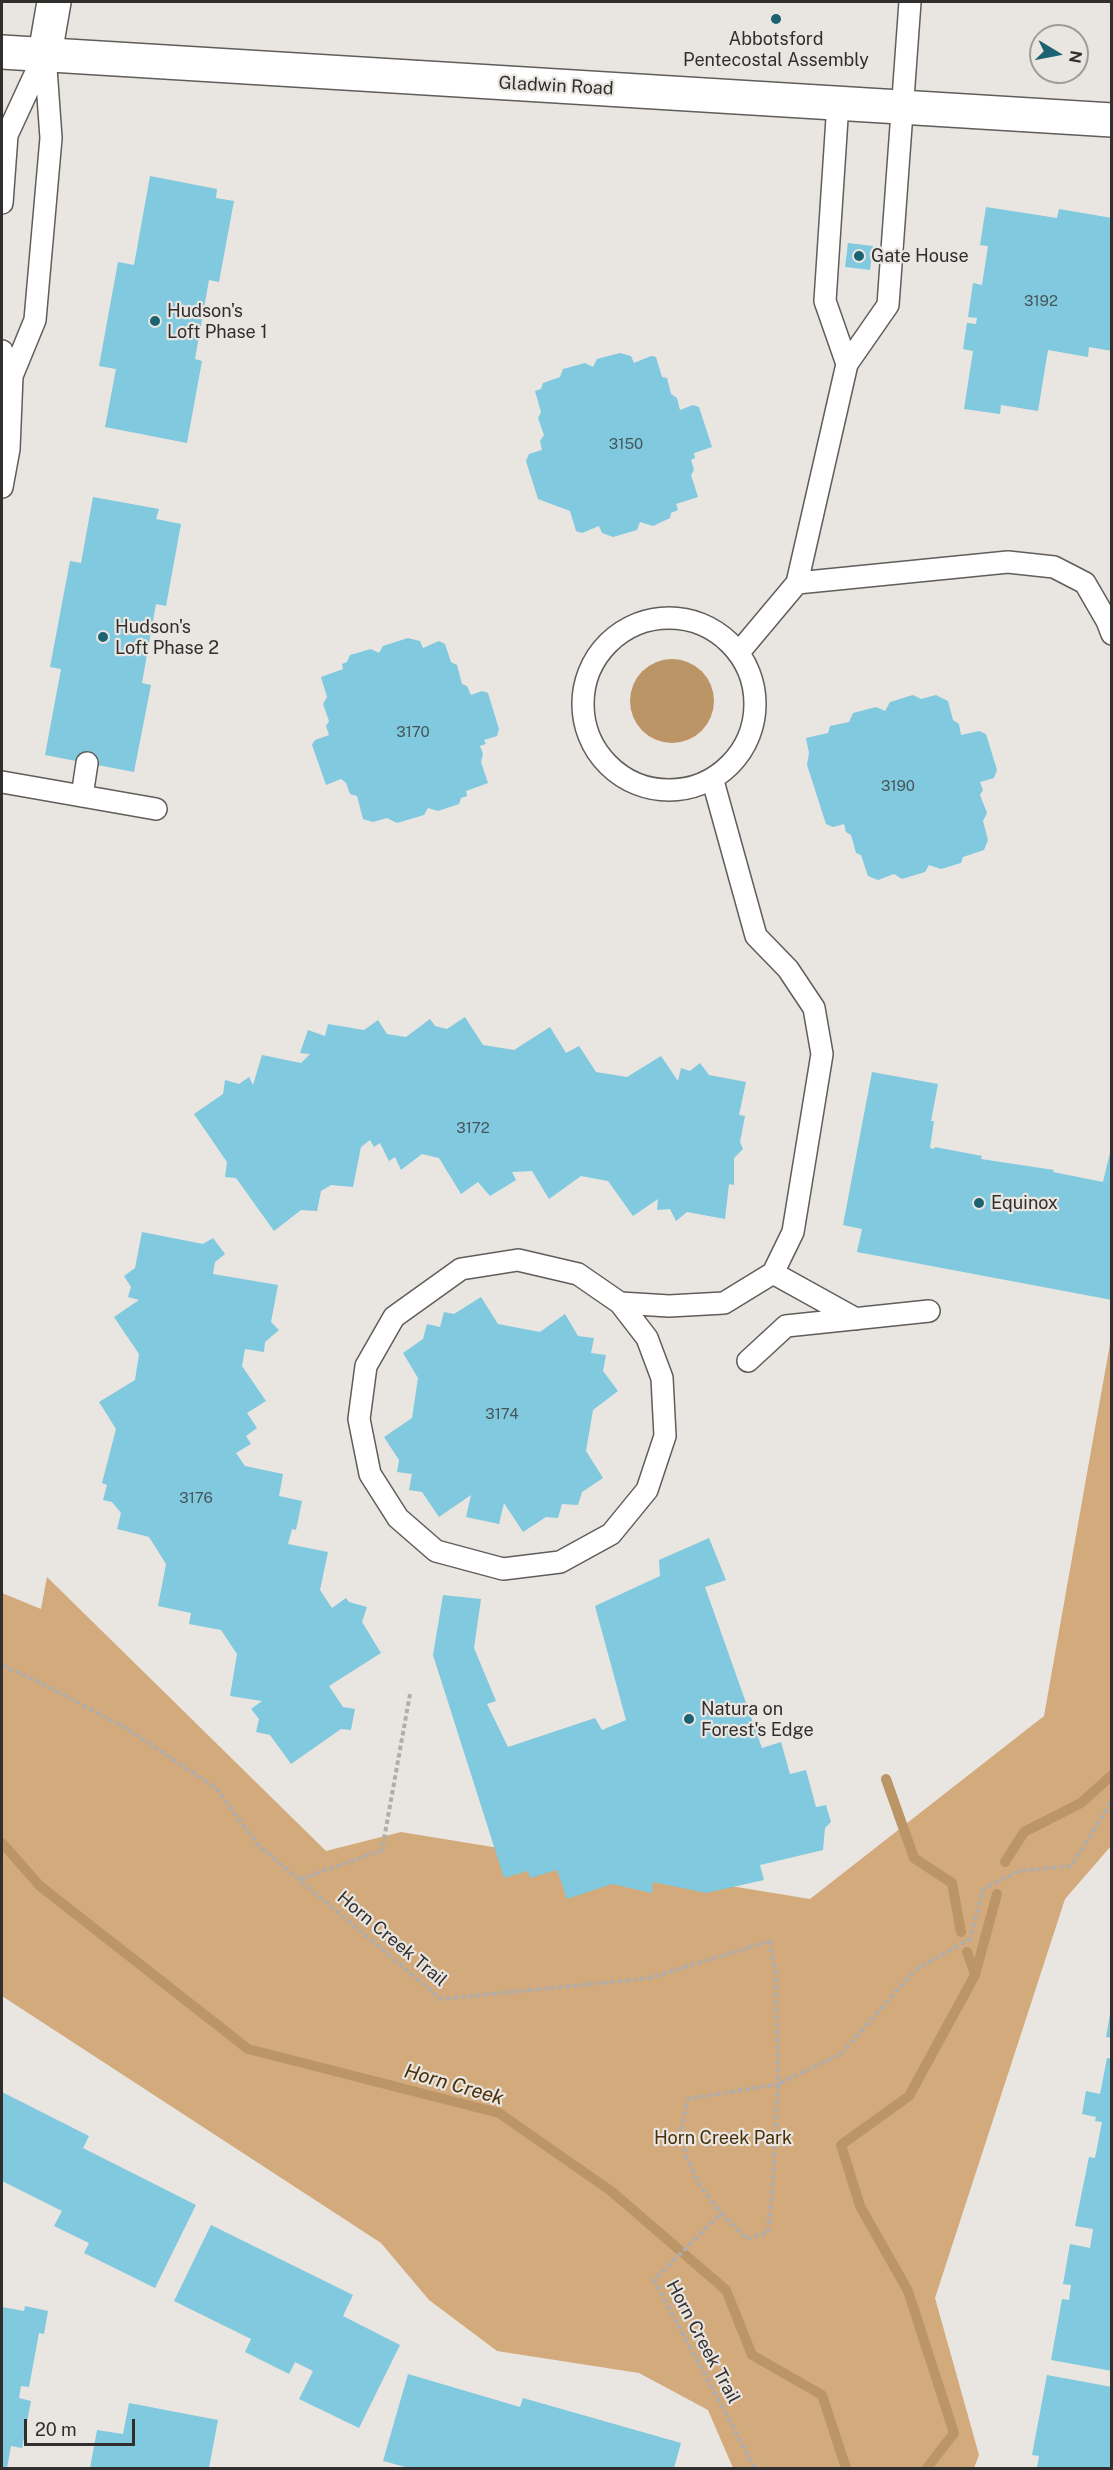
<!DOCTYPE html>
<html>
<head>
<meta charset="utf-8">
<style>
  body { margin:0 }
  #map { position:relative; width:1113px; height:2470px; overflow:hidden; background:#e9e5e1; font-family:"Public Sans",sans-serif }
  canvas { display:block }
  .frame { position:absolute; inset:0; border:3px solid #312f2e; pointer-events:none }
  .north { position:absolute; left:1029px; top:24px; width:60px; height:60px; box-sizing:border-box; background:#e9e5e1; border:2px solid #9f9c99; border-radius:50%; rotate:100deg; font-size:16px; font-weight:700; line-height:24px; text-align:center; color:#312f2e }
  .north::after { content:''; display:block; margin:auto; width:21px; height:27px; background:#1c6273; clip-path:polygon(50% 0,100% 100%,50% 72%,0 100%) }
  .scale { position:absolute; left:24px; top:2419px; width:111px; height:27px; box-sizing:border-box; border:3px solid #312f2e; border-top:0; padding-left:8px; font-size:18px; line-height:21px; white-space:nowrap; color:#312f2e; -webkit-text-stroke:4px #e9e5e1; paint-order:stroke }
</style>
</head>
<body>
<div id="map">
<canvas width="1113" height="2470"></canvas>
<div class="frame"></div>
<div class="north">N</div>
<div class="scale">20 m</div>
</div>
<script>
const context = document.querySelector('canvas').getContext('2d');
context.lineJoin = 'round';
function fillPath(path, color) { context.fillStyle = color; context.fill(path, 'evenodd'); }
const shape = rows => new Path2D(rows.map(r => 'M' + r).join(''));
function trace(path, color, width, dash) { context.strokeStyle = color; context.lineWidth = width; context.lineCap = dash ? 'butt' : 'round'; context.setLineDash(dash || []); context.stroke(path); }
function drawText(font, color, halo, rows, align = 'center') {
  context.font = font + ' "Public Sans",sans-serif'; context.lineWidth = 4.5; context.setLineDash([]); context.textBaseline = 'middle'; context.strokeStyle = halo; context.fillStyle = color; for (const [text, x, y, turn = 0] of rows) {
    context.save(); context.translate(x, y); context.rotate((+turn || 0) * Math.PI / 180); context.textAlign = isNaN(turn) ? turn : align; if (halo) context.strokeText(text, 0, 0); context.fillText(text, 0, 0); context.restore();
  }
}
const forest = shape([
  [1111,1338,1111,1846,1065,1899,935,2298,979,2455,974,2468,733,2468,708,2410,639,2373,497,2351,429,2300,381,2243,2,1996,2,1593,41,1609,47,1577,326,1851,401,1832,810,1899,1044,1716]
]);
const water = shape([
  '630 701a42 42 0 1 1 84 0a42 42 0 1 1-84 0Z'
]);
const stream = shape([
  [886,1779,914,1858,952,1883,961,1932],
  [2,1843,40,1886,248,2049,499,2113,611,2191,726,2290,752,2355,822,2395,846,2468],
  [1005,1862,1024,1832,1081,1803,1112,1775],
  [967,1952,975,1974],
  [927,2468,954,2433,908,2291,860,2206,841,2145,909,2096,975,1975,997,1894]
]);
const building = shape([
  [150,176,217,189,216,198,234,201,219,282,209,280,195,359,202,361,187,443,105,427,116,369,99,366,118,262,134,265],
  [986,207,1057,218,1059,209,1112,218,1112,351,1089,347,1088,357,1048,350,1038,411,1001,405,1000,414,964,409,973,351,963,349,967,323,976,324,977,318,968,317,973,283,982,285,988,246,980,245],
  [848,243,873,246,870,270,845,267],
  [620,353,631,356,634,363,651,356,656,357,662,377,667,378,671,394,677,398,680,410,693,405,699,407,712,447,694,453,695,458,691,460,694,470,691,475,698,497,676,504,678,510,671,513,670,518,653,526,640,522,637,530,613,537,602,533,599,526,582,533,576,531,570,511,538,499,526,461,529,454,542,450,540,441,544,435,538,418,541,412,535,391,541,389,543,383,560,377,563,369,585,363,593,367,597,359],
  [93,497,159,509,156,519,181,524,166,606,156,604,142,683,151,685,134,772,45,755,61,669,50,667,70,561,81,563],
  [408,638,420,641,423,648,439,641,445,644,451,662,457,665,462,684,467,686,471,695,482,691,488,693,499,729,497,736,484,740,486,744,480,746,483,754,481,762,488,783,466,791,467,796,461,798,459,804,438,811,428,808,424,815,397,823,387,818,373,822,363,819,357,796,350,794,346,783,341,779,326,785,312,745,315,740,329,735,326,726,329,721,323,704,327,697,321,677,343,669,342,664,347,662,350,655,371,649,379,653,383,646],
  [913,695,921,699,936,695,948,701,953,720,959,724,961,735,979,731,986,734,997,770,994,778,980,782,983,790,980,795,987,813,983,821,988,840,984,850,963,857,961,863,941,869,929,865,925,872,902,879,894,874,878,880,868,876,861,855,856,853,851,835,846,832,844,824,833,827,826,824,807,765,809,753,806,738,828,733,830,726,849,722,853,713,876,707,885,711,890,702],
  [465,1017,483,1045,514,1050,550,1027,566,1053,579,1046,596,1072,627,1077,661,1056,678,1081,681,1068,690,1071,700,1063,709,1075,746,1082,739,1115,745,1116,740,1142,743,1149,734,1158,734,1185,729,1184,725,1219,687,1212,676,1221,670,1209,657,1210,658,1199,633,1216,608,1181,581,1176,549,1199,532,1171,512,1172,516,1180,490,1196,478,1182,461,1194,439,1158,422,1154,401,1170,395,1157,389,1161,380,1143,374,1147,370,1140,361,1147,353,1187,331,1185,321,1191,317,1211,301,1210,274,1231,236,1178,225,1177,227,1162,194,1114,223,1094,225,1080,239,1084,249,1077,253,1085,262,1055,301,1063,310,1054,300,1053,308,1030,325,1036,328,1024,364,1030,378,1020,387,1034,406,1037,430,1019,435,1026,447,1029],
  [872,1072,938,1084,931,1121,934,1121,930,1148,934,1149,935,1147,982,1156,981,1159,1054,1170,1053,1172,1103,1182,1112,1144,1112,1300,857,1252,862,1229,843,1225],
  [142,1232,203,1244,213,1238,225,1254,215,1262,213,1274,278,1285,271,1322,279,1330,265,1342,264,1352,245,1349,242,1366,266,1401,247,1413,257,1428,246,1436,251,1444,236,1453,245,1466,283,1474,279,1496,302,1501,296,1530,292,1529,288,1544,328,1552,320,1590,332,1608,346,1598,349,1602,367,1607,362,1622,381,1653,329,1686,343,1707,355,1709,351,1730,341,1729,291,1764,270,1735,256,1732,259,1719,251,1709,262,1701,230,1696,237,1654,221,1630,189,1624,191,1613,158,1606,166,1564,149,1537,117,1529,121,1513,112,1502,103,1500,107,1485,102,1483,116,1429,99,1402,135,1380,139,1354,114,1317,139,1300,128,1297,131,1287,124,1276,135,1268],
  [481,1297,498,1324,540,1332,565,1314,578,1336,594,1338,591,1353,606,1355,603,1371,618,1391,593,1410,586,1451,603,1478,582,1492,578,1505,562,1504,558,1518,546,1517,523,1532,504,1503,499,1524,466,1517,471,1495,439,1517,422,1492,409,1490,412,1474,397,1472,399,1460,384,1437,412,1418,418,1378,403,1353,423,1339,427,1324,440,1327,444,1312,454,1314],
  [709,1538,726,1580,705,1587,762,1748,781,1742,790,1774,806,1770,816,1807,826,1805,831,1822,825,1828,823,1850,760,1865,764,1880,706,1893,653,1882,652,1893,612,1884,567,1899,557,1870,530,1878,528,1871,504,1878,433,1655,443,1595,481,1599,474,1648,496,1701,487,1704,508,1747,595,1718,602,1730,626,1720,595,1606,660,1576,659,1560],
  [1110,2014,1112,2014,1112,2038,1106,2037],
  [1107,2058,1112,2059,1112,2371,1051,2360,1062,2299,1069,2300,1071,2285,1063,2284,1070,2244,1090,2248,1093,2229,1075,2226,1089,2157,1095,2158,1102,2122,1095,2121,1096,2117,1082,2114,1086,2091,1100,2094],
  [2,2092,89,2136,83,2148,196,2205,155,2288,84,2253,89,2243,54,2226,62,2211,2,2181],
  [211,2225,353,2295,343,2316,400,2345,359,2428,299,2399,313,2371,295,2362,289,2374,245,2352,251,2339,174,2301],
  [25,2306,48,2311,44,2334,39,2333,29,2387,21,2386,19,2398,31,2401,22,2448,11,2446,7,2468,2,2468,2,2307,24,2311],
  [408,2374,520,2407,523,2398,681,2443,674,2468,409,2468,383,2461],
  [1047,2375,1112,2387,1112,2468,1037,2468,1039,2456,1032,2455],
  [129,2403,218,2420,209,2468,90,2468,97,2430,123,2434]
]);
const path = shape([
  [2,1665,51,1688,129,1730,216,1788,258,1845,441,1999,649,1978,770,1941,776,1977,778,2084,688,2099,681,2130,686,2156,700,2186,721,2213],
  [301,1879,382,1850,410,1694],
  [755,2468,654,2280,721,2213,747,2239,768,2232,772,2196,778,2084,841,2054,916,1969,970,1939,983,1889,1019,1871,1071,1866,1112,1801]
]);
const lane = shape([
  [838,103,825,301,847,364],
  [2,203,7,135,44,55],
  [2,351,12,376],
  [2,487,9,449,12,376,35,320,51,138,45,54],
  [797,583,1008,562,1054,567,1085,583,1107,621,1112,634],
  '583 704a86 86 0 1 1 172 0a86 86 0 1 1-172 0Z',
  [740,651,797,583,847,364,888,305,910,2],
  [2,782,156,809],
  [82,796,87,763],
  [773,1273,856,1319],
  [620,1303,647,1338,662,1378,665,1436,647,1490,611,1534,560,1562,503,1569,436,1551,398,1518,370,1474,359,1419,366,1366,394,1317,461,1269,518,1260,578,1274,620,1303,669,1306,724,1303,773,1273,793,1232,822,1054,814,1008,788,969,756,936,713,781],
  [748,1361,786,1326,929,1311]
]);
const street = shape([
  [45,54,54,2]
]);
const secondary = shape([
  [2,52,1112,120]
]);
const markers = [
  [776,19,6,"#1c6273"],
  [859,256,6,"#1c6273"],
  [155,321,6,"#1c6273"],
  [103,637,6,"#1c6273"],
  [979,1203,6,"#1c6273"],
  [689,1719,6,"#1c6273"]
];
const numberNames = [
  ["3192",1041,301],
  ["3150",626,444],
  ["3170",413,732],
  ["3190",898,786],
  ["3172",473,1128],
  ["3174",502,1414],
  ["3176",196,1498]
];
const poiNames = [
  ["Abbotsford",776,39,"center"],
  ["Pentecostal Assembly",776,60,"center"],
  ["Gate House",871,256],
  ["Hudson's",167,311],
  ["Loft Phase 1",167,332],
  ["Hudson's",115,627],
  ["Loft Phase 2",115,648],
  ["Equinox",991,1203],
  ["Natura on",701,1709],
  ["Forest's Edge",701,1730]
];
const streetNames = [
  ["Gladwin Road",556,86,3],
  ["Horn Creek Trail",392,1939,40],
  ["Horn Creek Trail",703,2342,62]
];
const parkNames = [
  ["Horn Creek Park",723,2138]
];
const waterNames = [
  ["Horn Creek",454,2085,16]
];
fillPath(forest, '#d3aa7b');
fillPath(water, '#bc9567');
trace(stream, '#bc9567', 10);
fillPath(building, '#80c9de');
trace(lane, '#605d5a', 24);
trace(street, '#605d5a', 36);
trace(secondary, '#605d5a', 36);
trace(path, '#b0adaa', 4, [4.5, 3]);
trace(lane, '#fff', 21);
trace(street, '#fff', 33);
trace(secondary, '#fff', 33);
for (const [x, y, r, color] of markers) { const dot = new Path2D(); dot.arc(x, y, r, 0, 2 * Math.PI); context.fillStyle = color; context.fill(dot); trace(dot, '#e9e5e1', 2); }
drawText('15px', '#45565a', null, numberNames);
drawText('18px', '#312f2e', '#e9e5e1', poiNames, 'left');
drawText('18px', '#312f2e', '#e9e5e1', streetNames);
drawText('18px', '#4a2f08', '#e9e5e1', parkNames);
drawText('italic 20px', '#4c3009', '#e9e5e1', waterNames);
</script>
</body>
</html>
